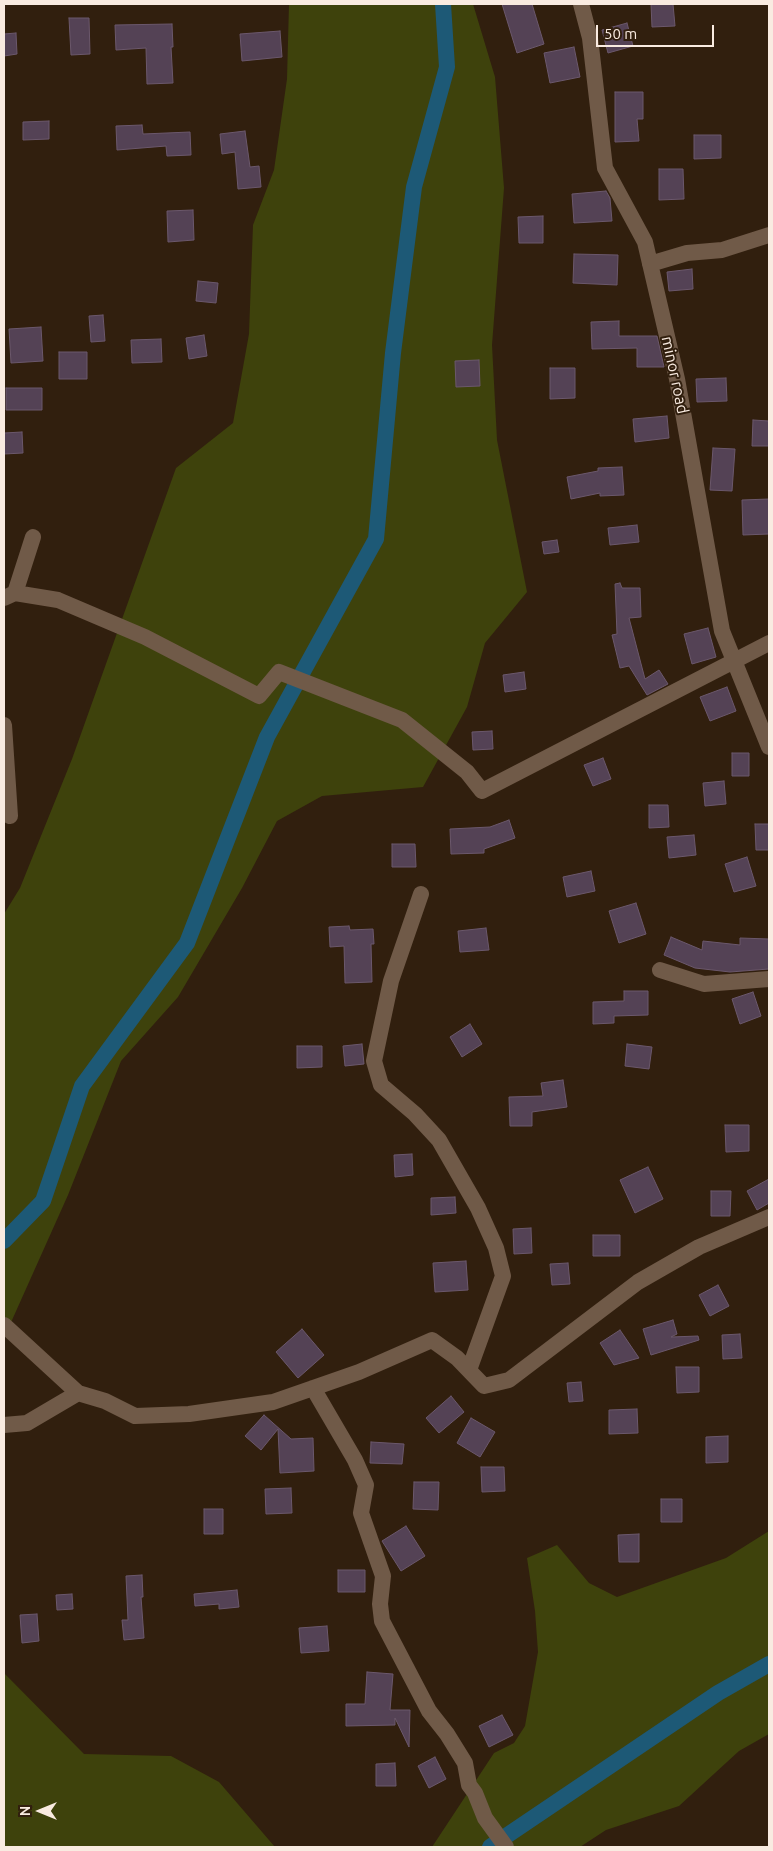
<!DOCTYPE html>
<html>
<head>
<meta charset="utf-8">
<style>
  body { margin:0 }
  #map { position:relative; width:773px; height:1851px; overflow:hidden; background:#311f0e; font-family:Ubuntu,sans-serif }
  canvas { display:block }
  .frame { position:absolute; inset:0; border:5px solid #f9ebe1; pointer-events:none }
  .north { position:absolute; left:15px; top:1786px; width:50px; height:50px; -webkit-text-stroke:4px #311f0e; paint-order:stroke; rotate:270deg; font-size:14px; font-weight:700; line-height:20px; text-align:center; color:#f9ebe1 }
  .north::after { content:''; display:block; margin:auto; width:18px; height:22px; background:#f9ebe1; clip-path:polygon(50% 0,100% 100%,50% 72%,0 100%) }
  .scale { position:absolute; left:596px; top:25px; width:118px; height:22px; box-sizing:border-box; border:2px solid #f9ebe1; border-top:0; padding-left:6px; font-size:15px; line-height:18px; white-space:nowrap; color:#f9ebe1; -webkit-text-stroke:4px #311f0e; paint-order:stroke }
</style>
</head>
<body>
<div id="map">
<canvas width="773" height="1851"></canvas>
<div class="frame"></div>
<div class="north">N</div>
<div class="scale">50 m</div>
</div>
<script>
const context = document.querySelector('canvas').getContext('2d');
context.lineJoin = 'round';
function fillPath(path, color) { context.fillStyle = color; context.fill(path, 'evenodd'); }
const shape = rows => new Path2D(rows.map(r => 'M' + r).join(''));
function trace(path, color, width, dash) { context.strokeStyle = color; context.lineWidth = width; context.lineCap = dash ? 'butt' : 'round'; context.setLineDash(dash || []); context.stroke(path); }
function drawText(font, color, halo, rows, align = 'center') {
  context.font = font + ' Ubuntu,sans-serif'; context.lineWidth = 4; context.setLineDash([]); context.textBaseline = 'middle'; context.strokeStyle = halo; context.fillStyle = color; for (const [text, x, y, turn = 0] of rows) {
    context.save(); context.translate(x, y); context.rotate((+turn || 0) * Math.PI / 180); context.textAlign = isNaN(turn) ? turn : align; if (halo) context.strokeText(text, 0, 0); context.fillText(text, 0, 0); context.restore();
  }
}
const green = shape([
  [289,4,473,4,495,77,504,188,492,345,497,440,527,592,485,643,467,707,423,787,322,796,277,821,242,888,178,997,121,1061,68,1195,4,1338,4,914,20,888,72,759,176,468,233,423,249,334,253,225,274,170,287,79],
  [769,1531,769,1734,739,1751,679,1806,606,1830,580,1847,432,1847,494,1753,514,1743,525,1726,538,1652,535,1611,527,1558,557,1545,589,1583,617,1597,726,1558],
  [4,1673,84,1754,171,1756,219,1782,275,1847,4,1847]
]);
const canal = shape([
  [4,1241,43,1201,82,1086,187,943,267,737,376,539,393,353,414,187,447,67,443,4],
  [490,1847,718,1693,769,1664]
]);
const building = shape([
  [502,4,532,4,544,44,517,53,502,4],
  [651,4,673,4,675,26,652,27,651,4],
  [69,18,89,18,90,54,71,55,69,18],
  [627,23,633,46,608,53,602,30,627,23],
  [172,24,173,47,171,47,173,83,147,84,146,48,116,50,115,25,172,24],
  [280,31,282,57,242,61,240,34,280,31],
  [16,33,17,54,4,56,4,34,16,33],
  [574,47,580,77,550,83,544,53,574,47],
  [615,92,643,92,643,119,637,119,639,141,615,142,615,92],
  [49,121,49,139,23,140,23,122,49,121],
  [142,125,143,134,190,132,191,155,167,156,166,146,117,150,116,126,142,125],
  [245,131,250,167,259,166,261,187,238,189,235,152,222,154,220,134,245,131],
  [694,135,721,135,721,158,694,159,694,135],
  [659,169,683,169,684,199,659,200,659,169],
  [606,191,610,198,612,221,574,223,572,194,606,191],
  [193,210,194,240,168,242,167,211,193,210],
  [543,216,543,243,519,243,518,217,543,216],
  [574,254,618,255,617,285,573,283,574,254],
  [692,269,693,289,669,291,667,272,692,269],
  [198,281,218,283,216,303,196,301,198,281],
  [103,315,105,341,91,342,89,316,103,315],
  [619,321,619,336,657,336,664,367,637,367,637,348,592,349,591,322,619,321],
  [41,327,43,361,11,363,9,329,41,327],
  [204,335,207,356,189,359,186,338,204,335],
  [161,339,162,362,132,363,131,340,161,339],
  [59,352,87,352,87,379,59,379,59,352],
  [479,360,480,386,456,387,455,361,479,360],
  [550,368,575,368,575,398,550,399,550,368],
  [726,378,727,401,697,402,696,379,726,378],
  [6,388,42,388,42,410,6,410,6,388],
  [667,416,669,438,635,442,633,419,667,416],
  [753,420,769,421,769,446,752,446,753,420],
  [22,432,23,453,4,454,4,433,22,432],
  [713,448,735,449,732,491,710,490,713,448],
  [622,467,624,495,600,496,600,493,571,499,567,477,598,471,598,468,622,467],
  [769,499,769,534,743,535,742,500,769,499],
  [637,525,639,542,610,545,608,528,637,525],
  [557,540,559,552,544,554,542,542,557,540],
  [620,583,622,588,640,588,641,617,629,618,645,679,659,670,668,684,647,695,629,666,620,668,612,635,617,634,615,584,620,583],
  [708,628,716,657,692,664,684,634,708,628],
  [524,672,526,689,505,692,503,675,524,672],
  [727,687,736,711,710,721,700,697,727,687],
  [492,731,493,749,473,750,472,732,492,731],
  [732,753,749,753,749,776,732,776,732,753],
  [603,758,611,779,593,786,584,765,603,758],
  [724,781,726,804,705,806,703,783,724,781],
  [649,805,668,805,669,827,649,828,649,805],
  [509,820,515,838,484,849,484,853,451,854,450,829,490,827,509,820],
  [755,824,769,824,769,850,756,850,755,824],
  [694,835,696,855,669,858,667,837,694,835],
  [392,844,415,844,416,867,392,867,392,844],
  [747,857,756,886,734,892,725,864,747,857],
  [591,871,595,891,567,897,563,877,591,871],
  [636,903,646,934,619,943,609,911,636,903],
  [349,926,350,930,373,929,374,944,371,944,372,982,345,983,344,946,330,947,329,927,349,926],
  [486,928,489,950,460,952,458,931,486,928],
  [671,937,702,950,703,941,740,945,740,938,769,939,769,969,730,972,695,968,664,955,671,937],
  [624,991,648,991,648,1015,614,1016,614,1023,593,1024,593,1002,624,1001,624,991],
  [753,992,761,1016,740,1024,732,999,753,992],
  [470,1024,482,1044,462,1057,450,1037,470,1024],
  [362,1044,364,1064,345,1066,343,1046,362,1044],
  [627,1044,652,1047,649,1069,625,1066,627,1044],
  [297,1046,322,1046,322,1067,297,1068,297,1046],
  [563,1080,567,1107,532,1112,532,1126,510,1126,509,1097,543,1096,541,1083,563,1080],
  [725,1125,749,1125,749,1151,726,1152,725,1125],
  [412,1154,413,1175,395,1177,394,1155,412,1154],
  [648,1167,663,1199,635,1213,620,1180,648,1167],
  [769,1179,769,1203,757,1210,747,1191,769,1179],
  [711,1191,731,1191,730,1216,711,1216,711,1191],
  [455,1197,456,1213,431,1215,431,1198,455,1197],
  [531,1228,532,1253,514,1254,513,1229,531,1228],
  [593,1235,620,1235,620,1256,593,1256,593,1235],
  [466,1261,468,1290,435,1292,433,1263,466,1261],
  [568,1263,570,1284,552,1285,550,1264,568,1263],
  [718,1285,729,1306,710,1316,699,1295,718,1285],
  [673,1320,677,1334,671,1337,698,1336,699,1340,651,1355,643,1329,673,1320],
  [302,1329,324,1355,298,1378,276,1352,302,1329],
  [620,1330,639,1358,614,1365,600,1343,620,1330],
  [740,1334,742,1358,723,1359,722,1335,740,1334],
  [676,1367,699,1367,699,1392,677,1393,676,1367],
  [581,1382,583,1401,569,1402,567,1383,581,1382],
  [451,1396,464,1412,439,1433,426,1418,451,1396],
  [637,1409,638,1433,609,1434,609,1410,637,1409],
  [264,1415,291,1439,313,1438,314,1471,280,1473,278,1429,261,1450,245,1436,264,1415],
  [471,1418,495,1432,480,1457,457,1443,471,1418],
  [728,1436,728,1462,706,1463,706,1437,728,1436],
  [371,1442,404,1444,402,1464,370,1463,371,1442],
  [481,1467,504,1467,505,1491,482,1492,481,1467],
  [414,1482,439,1482,438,1510,413,1509,414,1482],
  [291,1488,292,1513,266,1514,265,1489,291,1488],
  [661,1499,682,1499,682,1522,661,1522,661,1499],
  [204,1509,223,1509,223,1534,204,1534,204,1509],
  [406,1526,425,1556,401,1571,382,1541,406,1526],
  [639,1534,639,1562,619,1562,618,1535,639,1534],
  [338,1570,365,1570,365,1592,338,1592,338,1570],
  [142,1575,143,1597,141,1597,144,1638,124,1640,122,1620,128,1620,126,1576,142,1575],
  [237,1590,239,1607,219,1609,219,1604,195,1606,194,1594,237,1590],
  [72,1594,73,1609,57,1610,56,1595,72,1594],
  [37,1614,39,1641,22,1643,20,1615,37,1614],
  [327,1626,329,1651,301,1653,299,1628,327,1626],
  [367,1672,393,1674,390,1710,410,1710,409,1747,395,1718,395,1725,346,1726,346,1704,365,1704,367,1672],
  [502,1715,513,1735,489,1747,479,1726,502,1715],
  [435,1757,446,1779,429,1788,418,1766,435,1757],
  [395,1763,396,1786,376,1786,376,1764,395,1763]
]);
const street = shape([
  [581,4,590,38,605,168,645,242,677,379,722,631,769,747],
  [650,264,687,253,722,250,769,235],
  [15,593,33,537],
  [4,598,15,593,58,600,145,637,259,696,279,672,402,720,467,772,482,791,769,643],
  [4,725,10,816,4,813],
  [421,894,391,981,374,1061,381,1085,415,1114,439,1140,478,1208,496,1248,503,1276,469,1370],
  [660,970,704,984,769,979],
  [4,1325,78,1393,105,1401,135,1416,189,1414,273,1402,359,1372,432,1340,457,1358,484,1386,509,1380,638,1282,699,1247,769,1217],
  [313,1388,355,1460,366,1485,361,1513,383,1576,380,1604,382,1621,429,1711,447,1734,465,1763,469,1785,475,1793,485,1818,506,1847],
  [4,1425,27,1423,78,1393]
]);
const streetNames = [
  ["minor road",675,375,78]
];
fillPath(green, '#3e420c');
trace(canal, '#1d5976', 16);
fillPath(building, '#544255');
trace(building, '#6b586c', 1);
trace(street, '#705a48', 16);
drawText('16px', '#f9ebe1', '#311f0e', streetNames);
</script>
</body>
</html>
